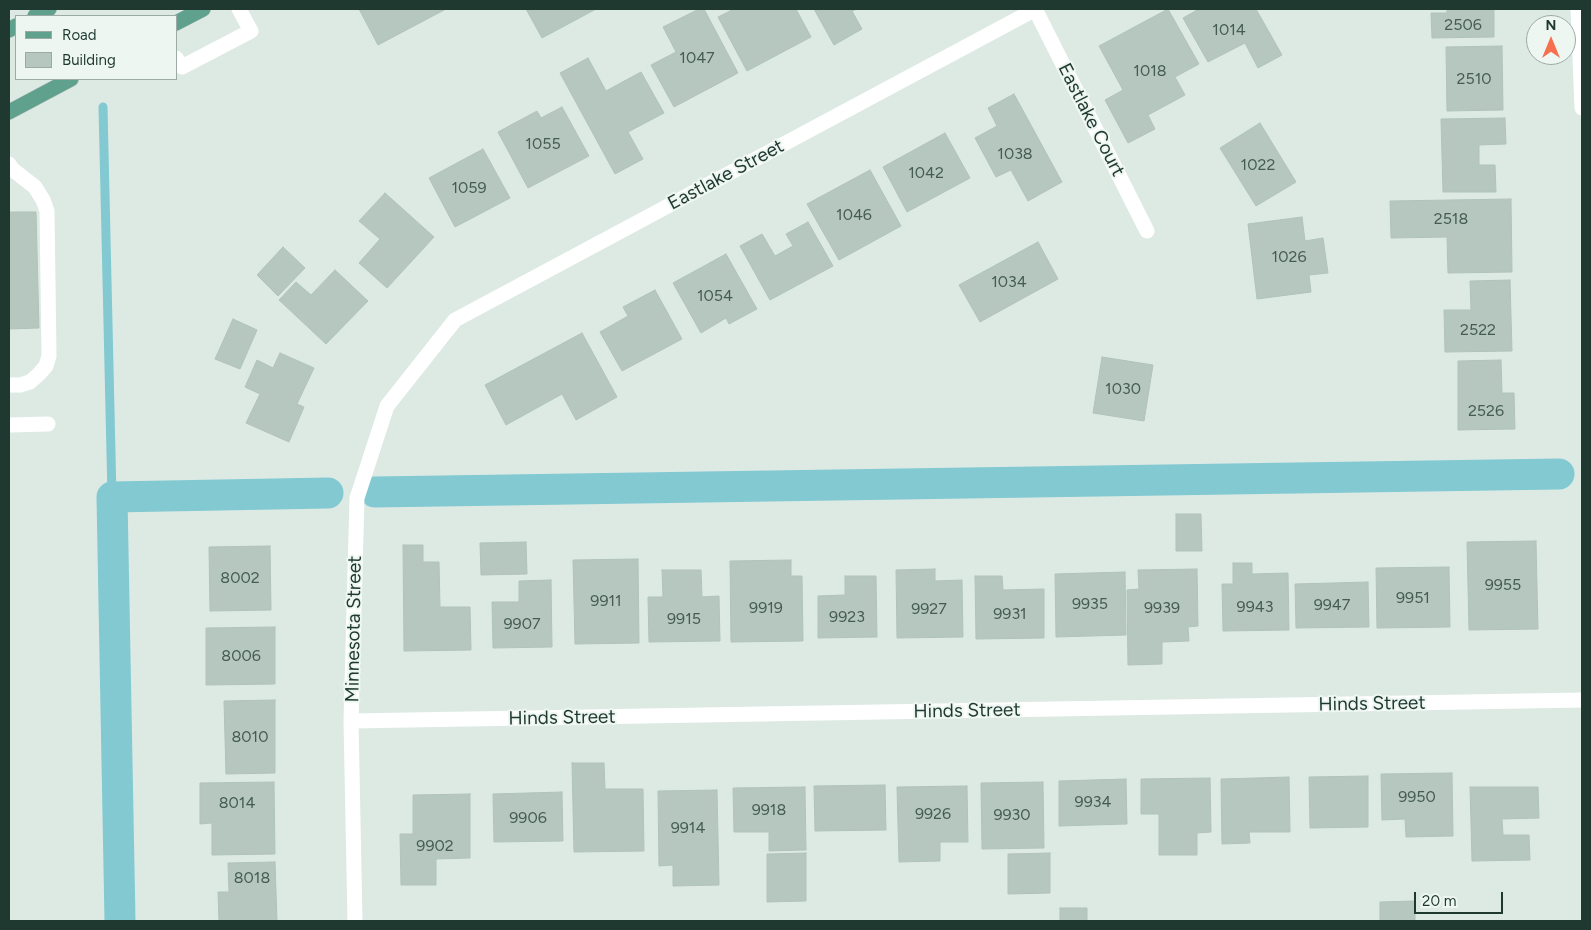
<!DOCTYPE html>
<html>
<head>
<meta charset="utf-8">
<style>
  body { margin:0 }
  #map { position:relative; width:1591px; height:930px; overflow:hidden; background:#ddeae4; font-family:Figtree,sans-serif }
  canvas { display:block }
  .frame { position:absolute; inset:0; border:10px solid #1f3931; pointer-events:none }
  .legend { position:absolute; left:15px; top:15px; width:162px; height:65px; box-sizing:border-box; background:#eef6f2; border:1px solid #9baaa5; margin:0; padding:6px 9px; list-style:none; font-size:15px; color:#1f3931 }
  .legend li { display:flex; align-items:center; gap:10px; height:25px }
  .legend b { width:25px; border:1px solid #9baaa5 }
  .north { position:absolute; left:1526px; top:15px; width:50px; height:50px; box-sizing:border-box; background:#eef6f2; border:1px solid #9baaa5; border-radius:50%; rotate:0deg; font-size:14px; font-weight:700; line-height:20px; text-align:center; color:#1f3931 }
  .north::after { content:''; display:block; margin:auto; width:18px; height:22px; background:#f6704f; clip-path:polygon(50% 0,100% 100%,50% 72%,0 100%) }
  .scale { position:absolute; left:1414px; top:892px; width:89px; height:22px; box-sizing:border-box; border:2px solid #1f3931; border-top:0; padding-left:6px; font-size:15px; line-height:18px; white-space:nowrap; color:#1f3931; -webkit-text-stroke:4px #eef6f2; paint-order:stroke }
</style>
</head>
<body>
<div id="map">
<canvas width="1591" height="930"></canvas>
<div class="frame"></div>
<ul class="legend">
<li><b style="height:6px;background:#60a18d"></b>Road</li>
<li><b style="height:14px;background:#b6c7bf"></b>Building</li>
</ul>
<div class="north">N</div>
<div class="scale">20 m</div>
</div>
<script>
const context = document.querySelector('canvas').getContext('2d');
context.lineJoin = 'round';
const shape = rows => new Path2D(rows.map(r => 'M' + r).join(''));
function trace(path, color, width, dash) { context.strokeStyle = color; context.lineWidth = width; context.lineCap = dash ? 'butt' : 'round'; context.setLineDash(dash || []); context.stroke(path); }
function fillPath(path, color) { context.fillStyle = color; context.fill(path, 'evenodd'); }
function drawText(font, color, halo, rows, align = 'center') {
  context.font = font + ' Figtree,sans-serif'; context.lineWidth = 4; context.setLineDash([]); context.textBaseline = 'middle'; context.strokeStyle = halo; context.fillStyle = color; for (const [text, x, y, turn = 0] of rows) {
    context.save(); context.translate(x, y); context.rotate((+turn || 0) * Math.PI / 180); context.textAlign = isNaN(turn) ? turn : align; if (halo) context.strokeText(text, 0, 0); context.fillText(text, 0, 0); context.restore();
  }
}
const stream = shape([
  [103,107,112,497]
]);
const canal = shape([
  [375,492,1559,474],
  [120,921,112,497,328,493]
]);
const building = shape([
  [359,9,446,9,378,45,359,9],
  [526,9,596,9,542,38,526,9],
  [699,9,704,9,738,73,674,107,651,65,676,52,663,27,699,9],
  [734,9,765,9,766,11,770,9,796,9,811,37,747,71,718,17,734,9],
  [814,9,857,9,852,11,862,29,834,45,814,9],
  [1168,9,1199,64,1175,77,1185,95,1148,115,1155,129,1128,143,1105,100,1123,90,1099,46,1168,9],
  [1199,9,1256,9,1282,55,1258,68,1245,43,1208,62,1183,18,1199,9],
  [1447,9,1494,9,1494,37,1432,38,1431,13,1447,13,1447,9],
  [1502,46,1503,110,1447,111,1446,47,1502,46],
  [588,58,606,91,641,72,664,113,628,132,643,159,615,174,560,73,588,58],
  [1014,94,1062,182,1028,201,1011,170,996,177,975,138,997,126,988,108,1014,94],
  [562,107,589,156,528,188,498,132,537,111,541,118,562,107],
  [1505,118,1506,144,1479,145,1479,165,1495,165,1496,192,1443,192,1441,119,1505,118],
  [1260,123,1296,182,1256,206,1220,148,1260,123],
  [945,133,970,178,907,212,883,167,945,133],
  [483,149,510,198,455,227,429,178,483,149],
  [870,170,901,226,839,260,807,204,870,170],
  [385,193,434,237,387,288,359,263,380,239,359,221,385,193],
  [1511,199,1512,272,1448,273,1447,237,1391,238,1390,201,1511,199],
  [9,212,36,212,39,328,9,329,9,212],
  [1302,217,1305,241,1323,238,1328,273,1309,275,1311,292,1257,299,1248,224,1302,217],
  [808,222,833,266,770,300,740,246,762,234,775,256,793,246,786,234,808,222],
  [1038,242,1058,279,980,322,959,285,1038,242],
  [283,247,305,268,278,296,257,275,283,247],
  [726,254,757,309,729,324,726,318,701,333,673,283,726,254],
  [335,270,368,301,326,344,279,300,296,282,311,295,335,270],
  [1510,280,1512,351,1445,352,1444,310,1471,310,1470,281,1510,280],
  [655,290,682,339,622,371,600,332,628,316,623,307,655,290],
  [233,319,257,330,240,369,215,359,233,319],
  [582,333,617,397,576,420,562,394,506,425,485,385,582,333],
  [280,353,314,368,297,404,304,407,289,442,246,423,260,394,245,387,257,360,273,368,280,353],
  [1102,357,1153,365,1144,421,1093,413,1102,357],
  [1501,360,1502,393,1514,393,1515,429,1458,430,1458,361,1501,360],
  [1176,514,1201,514,1202,551,1176,551,1176,514],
  [1536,541,1538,629,1469,630,1467,542,1536,541],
  [526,542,527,574,481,575,480,543,526,542],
  [403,545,423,545,423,562,439,562,440,607,470,607,471,650,404,651,403,545],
  [270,546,271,610,210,611,209,547,270,546],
  [638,559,639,643,575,644,573,560,638,559],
  [791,560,791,576,802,576,803,641,731,642,730,561,791,560],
  [1233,563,1252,563,1252,574,1288,573,1289,630,1223,631,1222,584,1233,584,1233,563],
  [1449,567,1450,627,1377,628,1376,568,1449,567],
  [935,569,935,581,962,580,963,637,897,638,896,570,935,569],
  [1197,569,1198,626,1188,627,1189,641,1162,642,1162,664,1128,665,1127,590,1139,589,1138,570,1197,569],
  [662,570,701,570,702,597,719,596,720,641,649,642,648,597,663,597,662,570],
  [1125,572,1126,635,1056,637,1055,574,1125,572],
  [845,576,876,576,877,637,818,638,818,596,845,595,845,576],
  [975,576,1002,576,1003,590,1044,589,1044,638,976,639,975,576],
  [551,580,552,647,493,648,492,602,519,602,519,581,551,580],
  [1368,582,1369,627,1296,628,1295,584,1368,582],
  [275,627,275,684,206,685,206,628,275,627],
  [275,700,275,773,226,774,224,701,275,700],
  [572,763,604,763,605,789,643,789,644,851,574,852,572,763],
  [1452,773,1453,836,1406,837,1405,819,1382,820,1381,774,1452,773],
  [1368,776,1368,827,1310,828,1309,777,1368,776],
  [1289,777,1290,832,1249,832,1250,843,1222,844,1221,779,1289,777],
  [1210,778,1211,832,1197,833,1197,855,1159,855,1159,814,1141,814,1141,779,1210,778],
  [1126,779,1127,824,1059,826,1059,781,1126,779],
  [274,782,275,854,212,855,212,823,200,824,200,783,274,782],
  [1043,782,1044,848,982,849,981,783,1043,782],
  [885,785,886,830,815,831,814,786,885,785],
  [967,786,968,842,940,842,940,861,899,862,897,787,967,786],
  [805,787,806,850,769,851,769,832,734,832,733,788,805,787],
  [1470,787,1538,787,1539,818,1502,819,1503,835,1529,835,1530,860,1472,861,1470,787],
  [717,790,719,885,673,886,673,865,659,866,658,791,717,790],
  [562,792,563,841,494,842,493,794,562,792],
  [470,794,470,858,436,859,436,885,401,885,400,834,413,834,413,795,470,794],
  [806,853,806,901,767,902,767,854,806,853],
  [1050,853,1050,893,1008,894,1008,854,1050,853],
  [275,862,277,921,219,921,218,892,229,892,228,863,275,862],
  [1415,901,1415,921,1380,921,1380,902,1415,901],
  [1060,908,1087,908,1087,921,1060,921,1060,908]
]);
const minor = shape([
  [1035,9,1147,231],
  [1578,9,1582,108],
  [176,58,182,67,251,31,239,9],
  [9,164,12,169,35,187,43,200,47,211,49,356,46,366,39,374,30,382,20,385,9,385],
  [9,425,48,424],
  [351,721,1582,700],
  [355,921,351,721,357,498,387,406,455,320,1036,9]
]);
const major = shape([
  [35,16,49,9],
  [176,23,203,9],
  [9,30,16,26],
  [9,112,71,79]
]);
const numberNames = [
  ["2506",1463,25],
  ["1014",1229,30],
  ["1047",697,58],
  ["1018",1150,71],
  ["2510",1474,79],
  ["1055",543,144],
  ["1038",1015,154],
  ["1022",1258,165],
  ["1042",926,173],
  ["1059",469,188],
  ["1046",854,215],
  ["2518",1451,219],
  ["1026",1289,257],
  ["1034",1009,282],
  ["1054",715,296],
  ["2522",1478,330],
  ["1030",1123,389],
  ["2526",1486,411],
  ["8002",240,578],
  ["9955",1503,585],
  ["9951",1413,598],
  ["9911",606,601],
  ["9935",1090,604],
  ["9947",1332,605],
  ["9943",1255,607],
  ["9919",766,608],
  ["9939",1162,608],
  ["9927",929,609],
  ["9931",1010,614],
  ["9923",847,617],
  ["9915",684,619],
  ["9907",522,624],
  ["8006",241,656],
  ["8010",250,737],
  ["9950",1417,797],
  ["9934",1093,802],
  ["8014",237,803],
  ["9918",769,810],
  ["9926",933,814],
  ["9930",1012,815],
  ["9906",528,818],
  ["9914",688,828],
  ["9902",435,846],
  ["8018",252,878]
];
const streetNames = [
  ["Eastlake Court",1091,120,63],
  ["Eastlake Street",726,175,-28],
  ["Minnesota Street",354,629,-89],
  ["Hinds Street",1372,704,-1],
  ["Hinds Street",967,711,-1],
  ["Hinds Street",562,718,-1]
];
trace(stream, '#82c9d2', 9);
trace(canal, '#82c9d2', 31);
fillPath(building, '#b6c7bf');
trace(building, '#b0c3ba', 1);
trace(major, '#bcc4c1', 16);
trace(minor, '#fff', 15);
trace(major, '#60a18d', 15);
drawText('16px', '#455c54', null, numberNames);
drawText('19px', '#1f3931', '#eef6f2', streetNames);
</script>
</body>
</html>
